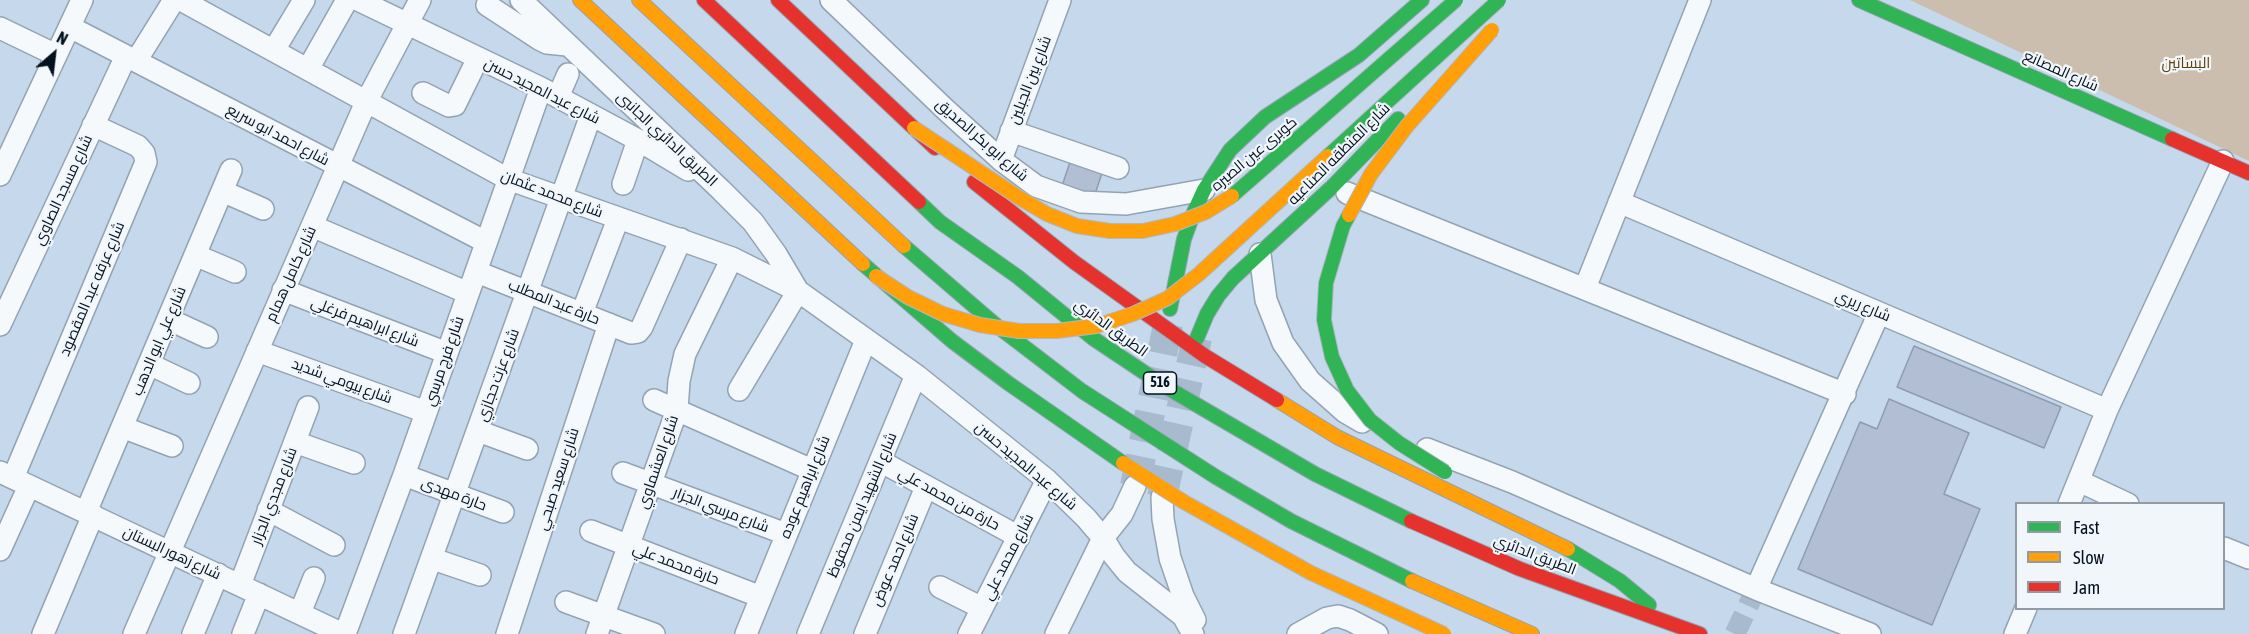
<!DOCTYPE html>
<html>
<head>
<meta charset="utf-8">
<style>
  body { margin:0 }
  #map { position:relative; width:2249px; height:634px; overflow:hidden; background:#c5d8ec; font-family:"Asap Condensed",sans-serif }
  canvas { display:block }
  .legend { position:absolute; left:2015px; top:502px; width:210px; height:108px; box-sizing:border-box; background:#f1f6fa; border:2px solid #929aa3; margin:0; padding:8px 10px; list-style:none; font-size:18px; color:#031120 }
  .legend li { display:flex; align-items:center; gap:12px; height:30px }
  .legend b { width:30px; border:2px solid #929aa3 }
  .north { position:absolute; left:24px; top:24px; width:60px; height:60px; -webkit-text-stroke:4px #f1f6fa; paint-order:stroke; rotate:28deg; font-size:16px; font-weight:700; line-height:24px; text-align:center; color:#031120 }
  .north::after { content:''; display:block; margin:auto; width:21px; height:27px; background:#031120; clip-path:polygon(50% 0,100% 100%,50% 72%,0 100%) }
</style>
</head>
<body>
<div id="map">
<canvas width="2249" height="634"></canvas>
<ul class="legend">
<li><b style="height:8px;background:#30b455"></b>Fast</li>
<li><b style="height:8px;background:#ff9f0a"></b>Slow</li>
<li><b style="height:8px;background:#e5322d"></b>Jam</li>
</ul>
<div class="north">N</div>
</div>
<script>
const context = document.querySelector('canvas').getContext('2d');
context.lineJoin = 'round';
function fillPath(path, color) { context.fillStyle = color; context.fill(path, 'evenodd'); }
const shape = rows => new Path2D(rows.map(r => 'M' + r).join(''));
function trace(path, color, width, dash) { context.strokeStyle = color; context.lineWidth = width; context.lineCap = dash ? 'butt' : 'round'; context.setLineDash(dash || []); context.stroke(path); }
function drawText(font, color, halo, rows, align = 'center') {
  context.font = font + ' "Asap Condensed",Cairo,sans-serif'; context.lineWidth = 4.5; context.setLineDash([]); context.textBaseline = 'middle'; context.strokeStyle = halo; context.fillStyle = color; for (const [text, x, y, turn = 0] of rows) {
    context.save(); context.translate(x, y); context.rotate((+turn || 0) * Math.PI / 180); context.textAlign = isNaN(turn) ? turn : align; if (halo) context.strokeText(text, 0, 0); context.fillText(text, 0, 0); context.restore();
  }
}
const green = shape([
  [1910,0,2249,0,2249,161]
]);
const building = shape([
  [1070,162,1102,173,1095,194,1061,189,1070,162],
  [1914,346,2061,407,2044,448,1897,387,1914,346],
  [1889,399,1969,433,1944,494,1980,509,1932,625,1798,569,1860,422,1877,429,1889,399]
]);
const streetTunnel = shape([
  [1735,634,1756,589]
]);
const secondaryTunnel = shape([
  [1135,486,1169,320],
  [1162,497,1197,338]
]);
const street = shape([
  [181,0,508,179,732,258,798,291,916,375,1047,480,1086,518,1103,538,1114,556,1127,572,1183,616,1193,634],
  [358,0,541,88,638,140,688,170],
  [521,0,721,190,753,222,776,254,798,291,739,390],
  [831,0,946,110,1001,160,1036,186,1081,202,1126,204,1204,190],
  [487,5,539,39,547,43,567,45],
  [70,27,486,242],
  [0,28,56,55],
  [274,50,304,0],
  [136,61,174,0],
  [308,69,347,0],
  [423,93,449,106,455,105,478,58],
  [558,97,568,74],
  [1011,131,1118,168],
  [1001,160,1060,0],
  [0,175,82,0],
  [623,184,638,140],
  [222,191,263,209],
  [1347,193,1845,394],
  [1619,202,2107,410],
  [312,226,468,293],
  [1260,254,1266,300,1283,343,1310,381,1345,412,1362,422],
  [195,255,235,272],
  [477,272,631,333,638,332,642,327,681,239],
  [1585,288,1700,0],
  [283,290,447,353],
  [582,313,618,219],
  [168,319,207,337],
  [0,325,126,56],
  [257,351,426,412],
  [149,364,189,383],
  [654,400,812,470],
  [122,427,172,446],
  [478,431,527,449],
  [295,442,354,463],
  [1427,449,1512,482,1756,589,1870,634],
  [880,461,1019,537],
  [0,472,343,634],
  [623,473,786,534],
  [404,475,503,512],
  [13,478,146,162,144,153,138,146,93,125],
  [2079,481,2128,504],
  [1162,497,1163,519,1170,558,1183,596,1195,620],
  [2069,504,2107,410,2223,161],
  [268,510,334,545],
  [86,512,231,170],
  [591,531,761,597],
  [2224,548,2249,558],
  [0,550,29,486],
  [433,559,480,575],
  [240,585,308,407],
  [940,587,982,608],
  [1756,589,1879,313],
  [566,602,654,634],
  [300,613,314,578],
  [43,634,93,515],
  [134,634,366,102,420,0],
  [193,634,218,574],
  [243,634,259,594],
  [345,634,404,475,541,88],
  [404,634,591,115],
  [507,634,609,324],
  [597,634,677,410,679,381,685,354,732,258],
  [746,634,866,340],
  [808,634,916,375],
  [865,634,926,487],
  [969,634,1047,480],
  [1056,634,1103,538,1122,514,1135,486],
  [1298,634,1327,618,1338,616,1350,620,1377,634],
  [2015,634,2026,608]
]);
const fast = shape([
  [1859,0,2172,139],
  [919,202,940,222,1018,277,1094,339,1166,387,1315,474,1411,521],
  [904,246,997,326,1082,391,1216,477,1291,521,1412,581],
  [863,264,952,341,1008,383,1123,463],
  [1170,309,1184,239,1194,212,1204,190,1230,150,1265,117,1359,55,1422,0],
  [1197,338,1207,314,1218,296,1233,278,1332,187,1398,119],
  [1568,549,1620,581,1649,605]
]);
const slow = shape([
  [580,0,863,264],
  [639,0,904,246],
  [1277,400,1337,437,1568,549],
  [1412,581,1532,634]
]);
const jam = shape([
  [704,0,919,202],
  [778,0,935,148],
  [2172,139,2249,173],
  [974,182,1074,262,1205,356,1277,400],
  [1411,521,1520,569,1700,634]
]);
const fastBridge = shape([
  [1328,156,1499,0],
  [1232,196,1456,0],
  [1349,215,1343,226,1326,283,1324,320,1332,357,1347,390,1370,420,1399,443,1445,472]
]);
const slowBridge = shape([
  [914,128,1018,197,1047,214,1077,226,1110,231,1143,231,1175,224,1206,212,1232,196],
  [1349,215,1371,174,1407,126,1492,30],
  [876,276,908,297,943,314,980,325,1019,331,1057,331,1096,326,1133,314,1168,298,1199,274,1328,156],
  [1123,463,1184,502,1311,573,1444,634]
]);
const shields = [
  [1160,383,33]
];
const shieldNames = [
  ["516",1160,383]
];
const parkNames = [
  ["البساتين",2186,63]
];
const streetNames = [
  ["شارع المصانع",2061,71,24],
  ["شارع بين الجبلين",1030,80,-69],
  ["شارع عبد المجيد حسن",542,91,27],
  ["شارع احمد ابو سريع",278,135,28],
  ["الطريق الدائري الجانبى",667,139,43],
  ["شارع ابو بكر الصديق",982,140,41],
  ["كوبرى عين الصيره",1254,154,-40],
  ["شارع المنطقه الصناعيه",1339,154,-45],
  ["شارع مسجد الصاوي",63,190,-65],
  ["شارع محمد عثمان",552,194,21],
  ["شارع كامل همام",291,274,-66],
  ["شارع عرفه عبد المقصود",92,289,-67],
  ["حارة عبد المطلب",554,302,22],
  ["شارع ريري",1863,306,23],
  ["شارع ابراهيم فرغلي",365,322,21],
  ["الطريق الدائري",1111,328,36],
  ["شارع علي ابو الدهب",159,341,-67],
  ["شارع فرج مرسي",444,361,-71],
  ["شارع عزت حجازي",498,375,-70],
  ["شارع بيومي شديد",342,381,20],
  ["شارع العشماوي",658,462,-71],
  ["شارع عبد المجيد حسن",1026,466,40],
  ["شارع سعيد صبحي",558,479,-72],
  ["شارع ابراهيم عوده",805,487,-68],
  ["حارة مهدى",454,494,21],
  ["شارع مجدي الجزار",274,496,-69],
  ["حارة من محمد علي",949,499,29],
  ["شارع الشهيد ايمن محفوظ",862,505,-67],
  ["شارع مرسي الجزار",721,510,21],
  ["شارع زهور البستان",172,553,25],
  ["الطريق الدائري",1535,555,21],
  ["شارع محمد علي",1008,557,-63],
  ["شارع احمد عوض",895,560,-67],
  ["حارة محمد علي",676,564,21]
];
fillPath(green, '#cbbeae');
fillPath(building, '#b1bed4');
trace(building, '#909cad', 1.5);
trace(streetTunnel, '#a8bacd', 21, [21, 10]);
trace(secondaryTunnel, '#a8bacd', 30, [30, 15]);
trace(street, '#93a3b3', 24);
trace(fast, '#93a3b3', 16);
trace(slow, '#93a3b3', 16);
trace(jam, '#93a3b3', 16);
trace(street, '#f6f9fc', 21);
trace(fast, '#30b455', 14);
trace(slow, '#ff9f0a', 14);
trace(jam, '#e5322d', 14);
trace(fastBridge, '#afb8c3', 16, []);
trace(slowBridge, '#afb8c3', 16, []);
trace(fastBridge, '#30b455', 14);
trace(slowBridge, '#ff9f0a', 14);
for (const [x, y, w] of shields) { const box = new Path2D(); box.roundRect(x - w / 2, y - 11, w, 22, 4.5); context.fillStyle = '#f1f6fa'; context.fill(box); trace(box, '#031120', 1.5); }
drawText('bold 14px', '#031120', null, shieldNames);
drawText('15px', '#623e0d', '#f1f6fa', parkNames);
drawText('15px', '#031120', '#f1f6fa', streetNames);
</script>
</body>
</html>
